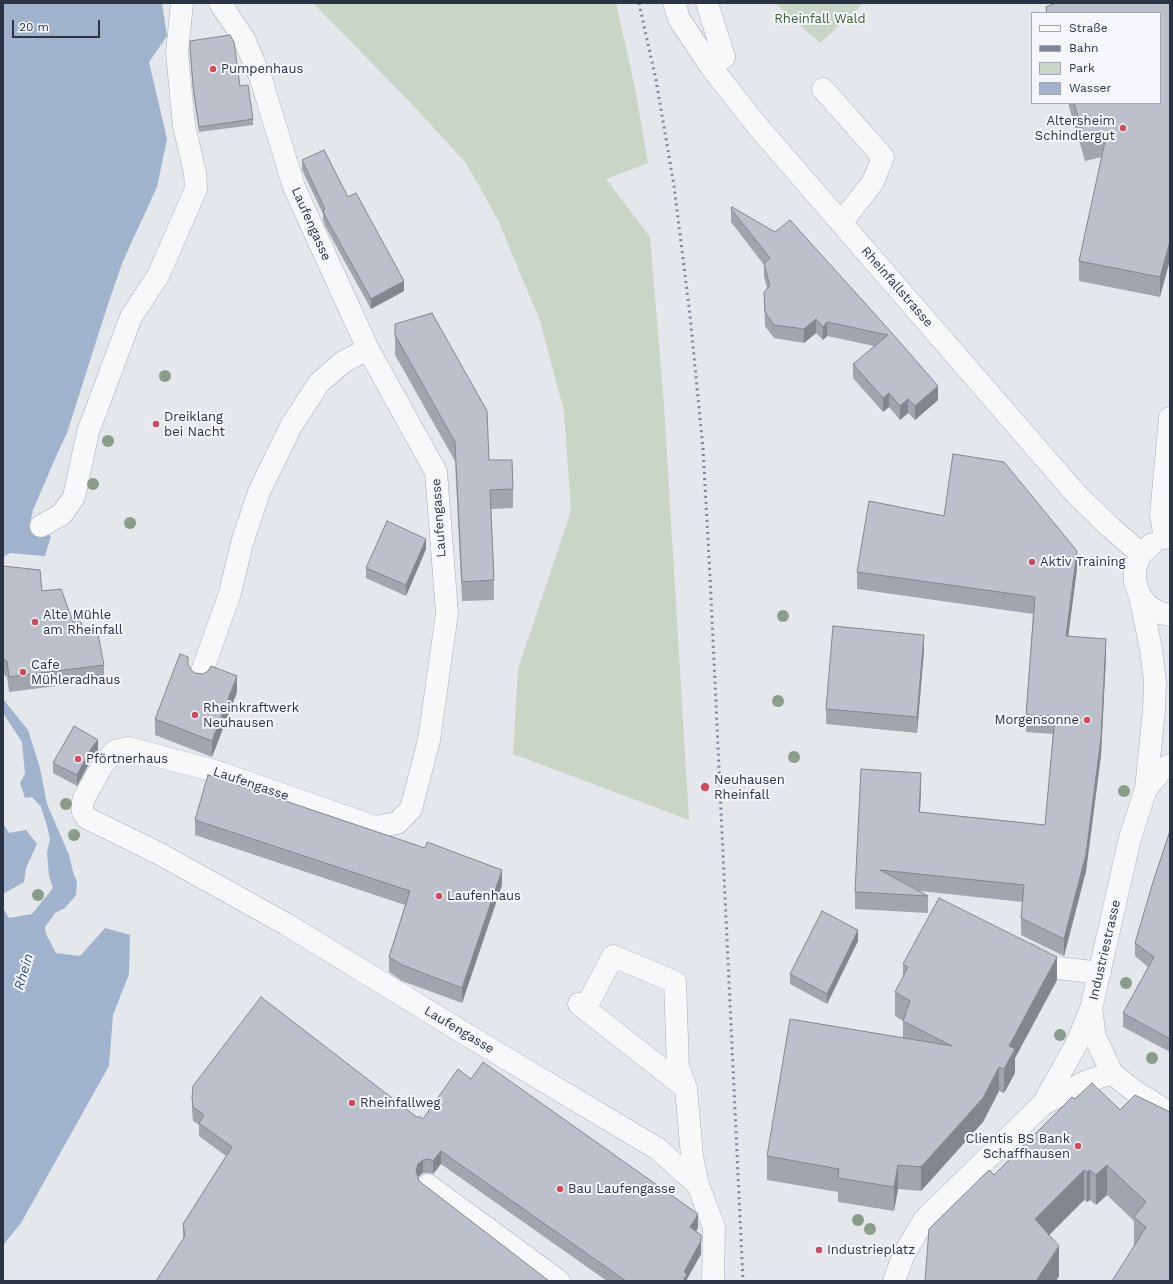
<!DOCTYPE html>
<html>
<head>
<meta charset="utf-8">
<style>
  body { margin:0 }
  #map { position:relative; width:1173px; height:1284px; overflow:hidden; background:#e4e7ec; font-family:"Work Sans",sans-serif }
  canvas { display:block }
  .frame { position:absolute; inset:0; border:4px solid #2b3445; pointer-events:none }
  .legend { position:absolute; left:1031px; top:12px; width:130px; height:92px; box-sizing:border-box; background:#f4f6f9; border:1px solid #a4a8b1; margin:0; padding:5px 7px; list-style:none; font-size:12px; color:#2b3445 }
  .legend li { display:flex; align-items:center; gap:8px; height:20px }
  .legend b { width:20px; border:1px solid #a4a8b1 }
  .scale { position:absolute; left:12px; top:20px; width:88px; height:18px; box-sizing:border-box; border:2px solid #2b3445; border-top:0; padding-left:5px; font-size:12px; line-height:14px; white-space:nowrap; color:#2b3445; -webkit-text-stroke:3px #f4f6f9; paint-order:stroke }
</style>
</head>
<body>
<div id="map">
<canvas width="1173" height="1284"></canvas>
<div class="frame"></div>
<ul class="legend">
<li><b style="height:5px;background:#f7f8fa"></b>Straße</li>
<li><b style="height:5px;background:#7d8696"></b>Bahn</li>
<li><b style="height:11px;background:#c9d6c5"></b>Park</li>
<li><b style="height:11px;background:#9fb4cc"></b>Wasser</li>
</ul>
<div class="scale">20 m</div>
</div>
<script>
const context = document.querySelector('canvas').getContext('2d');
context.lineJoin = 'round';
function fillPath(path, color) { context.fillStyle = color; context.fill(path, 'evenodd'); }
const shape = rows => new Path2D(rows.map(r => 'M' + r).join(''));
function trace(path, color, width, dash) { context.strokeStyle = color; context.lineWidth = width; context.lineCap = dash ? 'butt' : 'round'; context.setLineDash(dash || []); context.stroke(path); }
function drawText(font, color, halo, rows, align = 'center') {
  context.font = font + ' "Work Sans",sans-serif'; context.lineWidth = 4; context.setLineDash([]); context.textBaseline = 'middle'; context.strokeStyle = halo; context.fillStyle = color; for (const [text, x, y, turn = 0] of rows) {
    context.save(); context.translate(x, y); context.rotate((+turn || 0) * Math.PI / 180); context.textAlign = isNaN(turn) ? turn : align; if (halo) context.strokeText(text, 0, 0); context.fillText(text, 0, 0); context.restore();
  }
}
const green = shape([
  [313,3,616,3,634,83,648,163,606,179,650,237,664,405,689,820,513,754,518,669,571,511,564,411,540,321,498,220,466,163,408,100],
  [564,17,596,102,596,103],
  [775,3,864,3,820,43]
]);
const water = shape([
  [3,3,162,3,167,36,149,62,167,139,157,187,123,261,108,304,67,433,58,452,33,510,30,523,34,534,44,533,51,536,45,556,10,553,3,557],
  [3,699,28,730,40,768,47,804,69,855,73,872,77,882,76,895,65,908,55,913,45,927,46,934,56,953,80,956,105,928,130,935,129,974,113,1015,109,1066,21,1223,3,1245,3,908,9,918,32,914,53,888,49,876,47,853,50,839,47,826,41,807,32,797,25,798,20,783,25,774,22,742,3,713],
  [3,823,9,833,26,830,37,844,26,868,24,882,3,894]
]);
const minor = shape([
  [220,3,244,39,261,79,294,187,368,349,436,472,447,613,429,740,411,809,397,823,375,827,215,771,128,748,115,751,103,764,84,798,82,805,83,812,87,818,160,854,286,924,477,1041,658,1149,698,1185,714,1227,713,1281],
  [674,3,679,19,711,67,759,128,1077,495,1109,526,1141,554],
  [707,3,724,57,711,67],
  [823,89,883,157,873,182,841,223],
  [41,526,62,514,74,497,88,432,131,317,158,276,196,189,195,173,184,126,177,53,182,3],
  [1165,538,1161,515,1170,418],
  [1152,544,1141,554,1135,568,1135,582,1140,596,1148,606,1160,613,1170,615],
  [200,677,230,593,242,543,259,492,291,426,319,383,343,362,368,349],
  [1146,789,1161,771,1170,765],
  [1031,955,1058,968,1100,973],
  [579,1004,686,1088,692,1156,698,1185],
  [585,1009,613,956,675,982,678,1067,686,1088],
  [1091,1009,1095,1037,1112,1073,1134,1091,1170,1113],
  [1043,1104,1085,1082,1112,1073],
  [428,1185,559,1281],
  [894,1281,904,1254,924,1220,1043,1104,1077,1043,1091,1009,1130,838,1146,789,1154,710,1155,682,1151,649,1140,596]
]);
const rail = shape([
  [639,3,656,80,674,186,690,315,703,449,710,576,743,1281]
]);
const trees = [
  [165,376],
  [108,441],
  [93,484],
  [130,523],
  [783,616],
  [778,701],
  [794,757],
  [1124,791],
  [66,804],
  [74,835],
  [38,895],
  [1126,983],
  [1060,1035],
  [1152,1058],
  [858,1220],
  [870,1229]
];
const wall = shape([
  [1170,3,1160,297,1079,281,1079,261,1102,157,1085,161,1068,103,1160,103,1160,13,1046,13,1046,7],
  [190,48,253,119,253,125,199,132,193,91],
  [302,160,348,197,404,291,371,309,325,226,323,220,323,214,302,170],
  [731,209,891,332,938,400,915,420,908,413,900,420,889,407,883,412,853,378,853,364,874,346,827,336,823,340,816,333,804,343,774,338,765,326,764,292,767,288,764,277,764,265,731,222],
  [395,324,489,460,513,489,513,508,491,509,494,580,494,600,462,601,455,461,395,355],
  [426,549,406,596,366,578,366,568],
  [3,566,42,591,73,622,84,635,104,665,104,680,9,692,7,677,3,674],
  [1077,568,1068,637,1106,656,1101,755,1086,871,1064,956,1021,935,1021,918,1023,902,920,891,928,896,928,913,855,909,855,892,921,790,920,812,1045,825,1053,734,1026,732,1026,715,1033,614,857,589,857,572],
  [924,650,917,733,826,724,826,709],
  [188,665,191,670,195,673,237,692,212,757,155,735,155,719],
  [98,750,92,758,77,786,53,773,53,763],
  [195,820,502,885,462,1003,402,981,389,972,389,957,405,905,195,835],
  [1170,831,1170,1052,1123,1027,1123,1013,1148,967,1135,956,1135,943],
  [858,941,827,1004,790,984,790,974],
  [903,964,1057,980,1015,1058,1015,1073,1004,1093,999,1091,983,1122,921,1191,898,1189,894,1211,838,1202,838,1192,767,1180,767,1156,903,1038,903,1021,895,1016,895,992,903,976],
  [471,1079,698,1228,696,1231,701,1254,687,1279,687,1281,607,1281,441,1164,433,1174,429,1173,423,1173,418,1177,183,1238,183,1224,226,1156,199,1136,199,1125,193,1121,192,1111,192,1098,418,1118,423,1119],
  [1075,1099,1120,1110,1170,1281,1134,1245,1134,1221,1107,1195,1096,1205,1090,1200,1087,1202,1084,1200,1049,1235,1059,1276,1056,1281,925,1281,994,1175]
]);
const shadedWall = shape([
  [1170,241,1170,260,1160,297,1160,277],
  [404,281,404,291,371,309,371,299],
  [816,319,816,333,804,343,804,329],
  [827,322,827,336,823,340,823,327],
  [938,386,938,400,915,420,915,406],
  [889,393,889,407,883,412,883,398],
  [908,399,908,413,900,420,900,406],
  [426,539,426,549,406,596,406,585],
  [1077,551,1077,568,1066,654,1066,636],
  [924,635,924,650,917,733,917,717],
  [1106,639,1106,656,1101,755,1086,871,1064,956,1064,939],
  [237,676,237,692,212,757,212,741],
  [98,740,98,750,92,758,77,786,77,775,92,747],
  [921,773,921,790,919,829,919,812],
  [502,870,502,885,462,1003,462,988],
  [858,930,858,941,827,1004,827,994],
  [1057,957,1057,980,1015,1058,1015,1073,1004,1093,1004,1069,1009,1046],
  [999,1067,999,1091,983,1122,921,1191,921,1167],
  [441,1151,441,1164,433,1174,433,1161],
  [423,1160,423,1173,418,1177,416,1184,416,1171,418,1164],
  [898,1165,898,1189,894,1211,894,1187],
  [1107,1165,1107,1195,1096,1205,1096,1175],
  [1084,1170,1084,1200,1035,1249,1035,1219],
  [1090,1170,1090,1200,1087,1202,1087,1172],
  [698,1214,698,1228,690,1240,690,1227],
  [701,1235,701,1254,687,1279,687,1281,683,1281,684,1272],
  [1059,1246,1059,1276,1056,1281,1036,1281]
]);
const building = shape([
  [1056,3,1170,3,1170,241,1160,277,1079,261,1106,137,1085,141,1074,103,1160,103,1160,13,1047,13,1046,7,1056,3],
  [230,35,234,42,240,86,248,85,253,119,199,127,193,86,190,48,190,41,230,35],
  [324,150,348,197,356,193,404,281,371,299,325,216,323,210,325,209,302,160,324,150],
  [732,207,775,232,790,220,891,332,938,386,915,406,908,399,900,406,889,393,883,398,853,364,888,335,827,322,823,327,816,319,804,329,774,325,765,312,764,292,770,286,764,264,770,258,731,209,732,207],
  [432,313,487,411,489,460,512,460,513,489,490,490,494,580,462,582,455,442,395,335,395,324,432,313],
  [953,454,1004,462,1077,551,1066,636,1106,639,1101,738,1086,854,1064,939,1021,918,1024,885,880,870,928,896,855,892,861,769,921,773,919,812,1045,825,1055,716,1026,715,1035,597,857,572,869,501,944,516,953,454],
  [387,521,426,539,406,585,366,568,387,521],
  [3,566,40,570,42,591,61,589,73,622,81,622,84,635,98,634,104,665,9,677,7,661,3,659,3,566],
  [833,626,924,635,917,717,826,709,833,626],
  [180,654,188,657,188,664,191,670,195,673,203,674,208,671,211,666,237,676,212,741,155,719,180,654],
  [74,726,98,740,92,747,77,775,53,763,74,726],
  [208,775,425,848,427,842,502,870,462,988,402,965,389,957,410,891,195,820,208,775],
  [1170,831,1170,1039,1123,1013,1154,957,1135,943,1153,882,1170,831],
  [939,898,1057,957,1009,1046,1015,1049,1004,1069,999,1067,983,1098,921,1167,898,1165,894,1187,838,1178,839,1169,767,1156,790,1019,952,1046,903,1021,910,1001,895,992,908,967,903,964,939,898],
  [822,911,858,930,827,994,790,974,822,911],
  [261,997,418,1118,419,1116,423,1119,458,1069,471,1079,483,1062,698,1214,690,1227,701,1235,701,1241,684,1272,687,1274,683,1281,626,1281,441,1151,433,1161,429,1159,423,1160,418,1164,416,1171,419,1181,549,1281,156,1281,185,1236,183,1224,232,1147,199,1123,204,1115,193,1107,192,1098,193,1086,261,997],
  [1092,1083,1120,1110,1135,1095,1170,1112,1170,1281,1112,1281,1146,1227,1134,1217,1146,1202,1107,1165,1096,1175,1090,1170,1087,1172,1084,1170,1035,1219,1059,1246,1036,1281,925,1281,929,1229,989,1170,994,1175,1072,1097,1075,1099,1092,1083]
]);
const markers = [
  [213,69,4,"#d1495b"],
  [1123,128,4,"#d1495b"],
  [156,424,4,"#d1495b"],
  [1032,562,4,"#d1495b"],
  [35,622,4,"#d1495b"],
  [23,672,4,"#d1495b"],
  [195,715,4,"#d1495b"],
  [1087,720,4,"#d1495b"],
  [78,759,4,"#d1495b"],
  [705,787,5,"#d1495b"],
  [439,896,4,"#d1495b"],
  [352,1103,4,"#d1495b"],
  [1078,1146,4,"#d1495b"],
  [560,1189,4,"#d1495b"],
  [819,1250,4,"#d1495b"]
];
const parkNames = [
  ["Rheinfall Wald",820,19]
];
const poiNames = [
  ["Pumpenhaus",221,69],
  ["Altersheim",1115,121,"right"],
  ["Schindlergut",1115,136,"right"],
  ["Dreiklang",164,417],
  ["bei Nacht",164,432],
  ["Aktiv Training",1040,562],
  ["Alte Mühle",43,615],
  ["am Rheinfall",43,630],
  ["Cafe",31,665],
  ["Mühleradhaus",31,680],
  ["Rheinkraftwerk",203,708],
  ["Neuhausen",203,723],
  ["Morgensonne",1079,720,"right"],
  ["Pförtnerhaus",86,759],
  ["Neuhausen",714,780],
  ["Rheinfall",714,795],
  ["Laufenhaus",447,896],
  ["Rheinfallweg",360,1103],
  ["Clientis BS Bank",1070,1139,"right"],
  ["Schaffhausen",1070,1154,"right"],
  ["Bau Laufengasse",568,1189],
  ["Industrieplatz",827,1250]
];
const streetNames = [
  ["Laufengasse",311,224,66],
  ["Rheinfallstrasse",897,287,49],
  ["Laufengasse",439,518,-94],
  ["Laufengasse",251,784,19],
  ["Industriestrasse",1105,950,-77],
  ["Laufengasse",459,1030,31]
];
const waterNames = [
  ["Rhein",24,972,-74]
];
fillPath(green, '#c9d6c5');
fillPath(water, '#9fb4cc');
trace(minor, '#a9aeb7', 23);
trace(minor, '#f7f8fa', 22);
trace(rail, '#7d8696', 3, [2, 4]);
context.fillStyle = '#899d89';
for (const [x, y] of trees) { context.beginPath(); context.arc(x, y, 6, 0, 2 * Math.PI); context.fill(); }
fillPath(wall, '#a1a5ae');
fillPath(shadedWall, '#83868d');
fillPath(building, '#bbc0ca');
trace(building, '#83868d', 1);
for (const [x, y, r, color] of markers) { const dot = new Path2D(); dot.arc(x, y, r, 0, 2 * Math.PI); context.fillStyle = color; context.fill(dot); trace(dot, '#f4f6f9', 1.5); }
drawText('13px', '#3f6138', '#f4f6f9', parkNames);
drawText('13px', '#2b3445', '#f4f6f9', poiNames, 'left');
drawText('13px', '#2b3445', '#f4f6f9', streetNames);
drawText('italic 14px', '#34527a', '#f4f6f9', waterNames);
</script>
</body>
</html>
